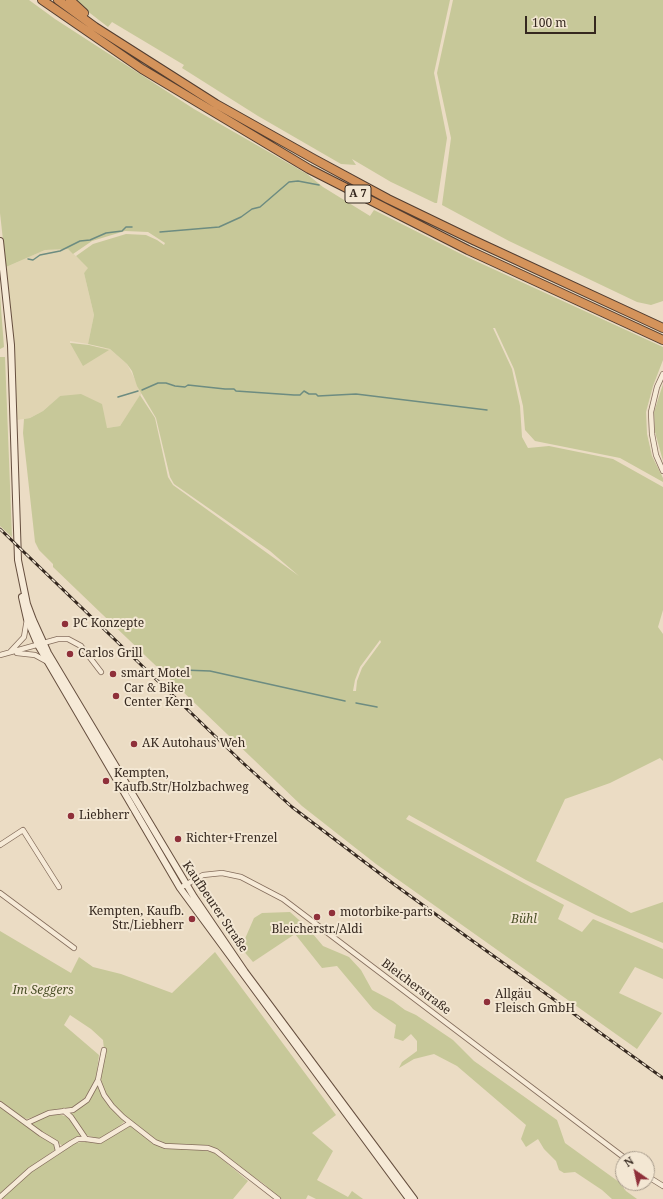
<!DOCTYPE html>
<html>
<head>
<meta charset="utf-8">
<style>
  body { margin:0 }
  #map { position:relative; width:663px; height:1199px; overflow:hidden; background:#ebdcc4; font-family:"Noto Serif",serif }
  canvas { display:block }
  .north { position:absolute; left:615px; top:1151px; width:40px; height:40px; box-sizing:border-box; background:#f3e7d3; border:1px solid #a79b8b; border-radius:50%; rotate:326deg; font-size:11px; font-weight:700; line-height:16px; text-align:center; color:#35281f }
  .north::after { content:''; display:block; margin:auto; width:14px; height:18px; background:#8f303a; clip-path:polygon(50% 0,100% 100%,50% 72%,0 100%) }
  .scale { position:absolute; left:525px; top:16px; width:71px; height:18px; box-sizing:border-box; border:2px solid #35281f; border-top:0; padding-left:5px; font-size:12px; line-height:14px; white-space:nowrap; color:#35281f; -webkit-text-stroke:3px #f3e7d3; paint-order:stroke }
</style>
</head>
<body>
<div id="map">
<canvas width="663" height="1199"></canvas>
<div class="north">N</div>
<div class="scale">100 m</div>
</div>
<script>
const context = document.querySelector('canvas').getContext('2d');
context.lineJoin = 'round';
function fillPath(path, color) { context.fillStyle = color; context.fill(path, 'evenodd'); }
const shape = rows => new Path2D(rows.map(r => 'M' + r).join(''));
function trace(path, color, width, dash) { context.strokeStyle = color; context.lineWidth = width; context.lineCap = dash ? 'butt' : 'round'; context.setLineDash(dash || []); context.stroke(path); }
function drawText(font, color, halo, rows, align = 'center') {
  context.font = font + ' "Noto Serif",serif'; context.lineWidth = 4; context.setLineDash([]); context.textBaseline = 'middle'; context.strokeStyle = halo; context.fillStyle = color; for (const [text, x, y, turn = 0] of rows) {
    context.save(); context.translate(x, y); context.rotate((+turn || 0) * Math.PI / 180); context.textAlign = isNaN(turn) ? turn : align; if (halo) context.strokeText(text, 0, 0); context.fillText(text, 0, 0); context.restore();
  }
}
const farmland = shape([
  [68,249,89,268,84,273,94,315,88,344,70,341,70,343,110,349,127,364,142,393,120,426,107,428,60,396,43,411,30,418,17,420,13,343,6,267,45,250]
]);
const green = shape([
  [0,0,29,0,55,19,194,109,307,174,323,187,370,216,374,210,467,257,663,347,663,360,653,386,646,412,647,434,652,456,663,478,663,482,620,458,535,441,525,430,523,406,514,369,495,328,493,328,512,369,520,406,522,437,528,448,549,446,613,459,663,487,663,610,658,627,663,634,663,761,660,758,610,783,565,799,536,861,631,913,663,902,663,943,596,915,526,880,409,815,406,819,564,905,558,919,582,932,593,919,663,949,663,979,635,967,619,993,662,1013,637,1049,376,864,302,806,53,567,53,564,39,550,35,542,23,433,24,419,30,418,43,411,60,396,81,394,102,404,107,428,120,426,140,395,155,418,168,477,173,485,299,576,270,551,174,484,170,477,156,418,137,386,132,371,127,364,110,349,88,344,94,315,84,273,88,268,76,256,93,244,126,234,146,235,157,240,164,245,165,243,148,232,125,231,92,241,73,254,68,249,45,250,6,267,0,213],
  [380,640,381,642,362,668,357,681,356,691,353,691,355,680,360,667],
  [73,0,450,0,434,73,447,138,437,203,435,203,391,182,352,159,356,165,341,164,258,116,182,68,184,65,112,22,108,27],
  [453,0,663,0,663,301,651,305,637,302,509,241,442,205,451,138,437,73],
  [0,295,4,347,0,349],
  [70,343,89,345,109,350,83,366],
  [0,357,5,357,12,537,0,526],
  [663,384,663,461,655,432,654,412],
  [290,912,307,927,323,946,349,957,361,970,372,990,393,1001,405,1010,416,1015,453,1040,474,1061,557,1120,565,1143,619,1182,626,1191,637,1199,612,1199,602,1190,575,1172,564,1173,559,1170,556,1161,544,1149,538,1139,526,1147,521,1139,526,1125,457,1066,434,1054,414,1059,399,1068,402,1062,417,1051,417,1041,411,1034,403,1041,394,1038,396,1025,373,1009,337,966,322,968,295,934,253,962,241,948,254,918,262,913],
  [0,931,71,973,79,957,93,967,121,974,172,993,215,952,336,1115,312,1133,333,1151,317,1180,348,1197,352,1191,363,1199,316,1199,308,1195,306,1199,280,1199,264,1184,209,1146,166,1145,156,1140,131,1122,113,1105,102,1087,101,1078,104,1049,103,1040,91,1029,70,1015,64,1025,99,1055,96,1079,85,1098,72,1108,49,1112,27,1119,21,1117,0,1102],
  [97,1086,125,1121,114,1131,99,1139,86,1135,70,1112,74,1111],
  [0,1107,54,1143,56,1149,28,1169,0,1194],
  [58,1114,68,1117,82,1135,63,1146,33,1127,32,1124,33,1121,40,1118],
  [130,1126,137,1129,154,1143,208,1151,215,1153,248,1181,233,1199,1,1199,31,1171,58,1155,71,1144,87,1141,100,1143]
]);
const stream = shape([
  [160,232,219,227,241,217,252,209,260,207,289,182,298,181,319,185],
  [28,259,33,260,40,255,60,251,80,241,90,240,106,233,122,231,126,227,132,227],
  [142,390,158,383,166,383,175,386,185,387,188,385,225,389,234,389,236,391,294,395,300,395,304,391,309,394,316,394,318,396,356,394,487,410],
  [118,397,138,391],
  [183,670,210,671,345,701],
  [356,703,377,707]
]);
const street = shape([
  [663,374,657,387,651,412,652,434,656,455,663,471],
  [10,652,24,637,27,619],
  [17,653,35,655,46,661],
  [0,655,58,639,68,639,81,646,101,672],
  [0,845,23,830,59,887],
  [180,888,203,875,222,873,241,877,283,899,626,1159],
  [0,893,74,948],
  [104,1050,98,1080,104,1095,112,1106,123,1117,155,1142,165,1146,208,1148,216,1151,278,1199],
  [0,1104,41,1134,56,1143,58,1151],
  [64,1111,71,1117,86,1139],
  [27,1123,49,1113,73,1110,87,1100,98,1080],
  [647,1176,663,1186],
  [0,1197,30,1170,71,1143,78,1139,86,1139,100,1141,130,1123]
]);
const secondary = shape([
  [0,241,11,345,18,560,27,604,33,620,48,653,194,897,245,972,414,1199],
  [22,597,27,619,38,645,180,888,409,1199]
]);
const highway = shape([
  [42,0,142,69,309,169,468,250,663,340],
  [58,0,95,27,216,104,314,159,388,199,473,240,663,328],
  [70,0,84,13]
]);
const rail = shape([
  [0,529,243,763,292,807,395,885,663,1078]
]);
const markers = [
  [65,624,4,"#8f303a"],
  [70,654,4,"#8f303a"],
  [113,674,4,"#8f303a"],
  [116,696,4,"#8f303a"],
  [134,744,4,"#8f303a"],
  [106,781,4,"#8f303a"],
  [71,816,4,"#8f303a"],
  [178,839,4,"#8f303a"],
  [332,913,4,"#8f303a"],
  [317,917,4,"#8f303a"],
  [192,919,4,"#8f303a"],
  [487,1002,4,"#8f303a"]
];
const shields = [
  [358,194,26]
];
const shieldNames = [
  ["A 7",358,194]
];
const poiNames = [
  ["PC Konzepte",73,624],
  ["Carlos Grill",78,654],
  ["smart Motel",121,674],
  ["Car & Bike",124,689],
  ["Center Kern",124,703],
  ["AK Autohaus Weh",142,744],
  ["Kempten,",114,774],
  ["Kaufb.Str/Holzbachweg",114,788],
  ["Liebherr",79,816],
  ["Richter+Frenzel",186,839],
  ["Kempten, Kaufb.",184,912,"right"],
  ["Str./Liebherr",184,926,"right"],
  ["motorbike-parts",340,913],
  ["Bleicherstr./Aldi",317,930,"center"],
  ["Allgäu",495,995],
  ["Fleisch GmbH",495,1009]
];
const streetNames = [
  ["Kaufbeurer Straße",215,907,56],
  ["Bleicherstraße",416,987,37]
];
const parkNames = [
  ["Bühl",524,920],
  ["Im Seggers",43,991]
];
fillPath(farmland, '#e0d4b2');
fillPath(green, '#c7c899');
trace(stream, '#6d8c81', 1.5);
trace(street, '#846d5c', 6);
trace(secondary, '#664f3f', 8);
trace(highway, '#523d30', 10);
trace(street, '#f6ead7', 4.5);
trace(secondary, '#f6ead7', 6);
trace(highway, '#d4935b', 8);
trace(rail, '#35281f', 3);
trace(rail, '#f3e7d3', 1.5, [4.5]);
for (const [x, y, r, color] of markers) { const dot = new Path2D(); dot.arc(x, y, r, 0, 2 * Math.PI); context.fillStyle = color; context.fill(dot); trace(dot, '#f3e7d3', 1.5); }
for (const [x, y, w] of shields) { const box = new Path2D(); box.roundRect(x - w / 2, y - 9, w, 18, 3); context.fillStyle = '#f3e7d3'; context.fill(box); trace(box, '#35281f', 1); }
drawText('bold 11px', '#35281f', null, shieldNames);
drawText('12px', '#35281f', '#f3e7d3', poiNames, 'left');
drawText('12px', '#35281f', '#f3e7d3', streetNames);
drawText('italic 12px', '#4a5027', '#f3e7d3', parkNames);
</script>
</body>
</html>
